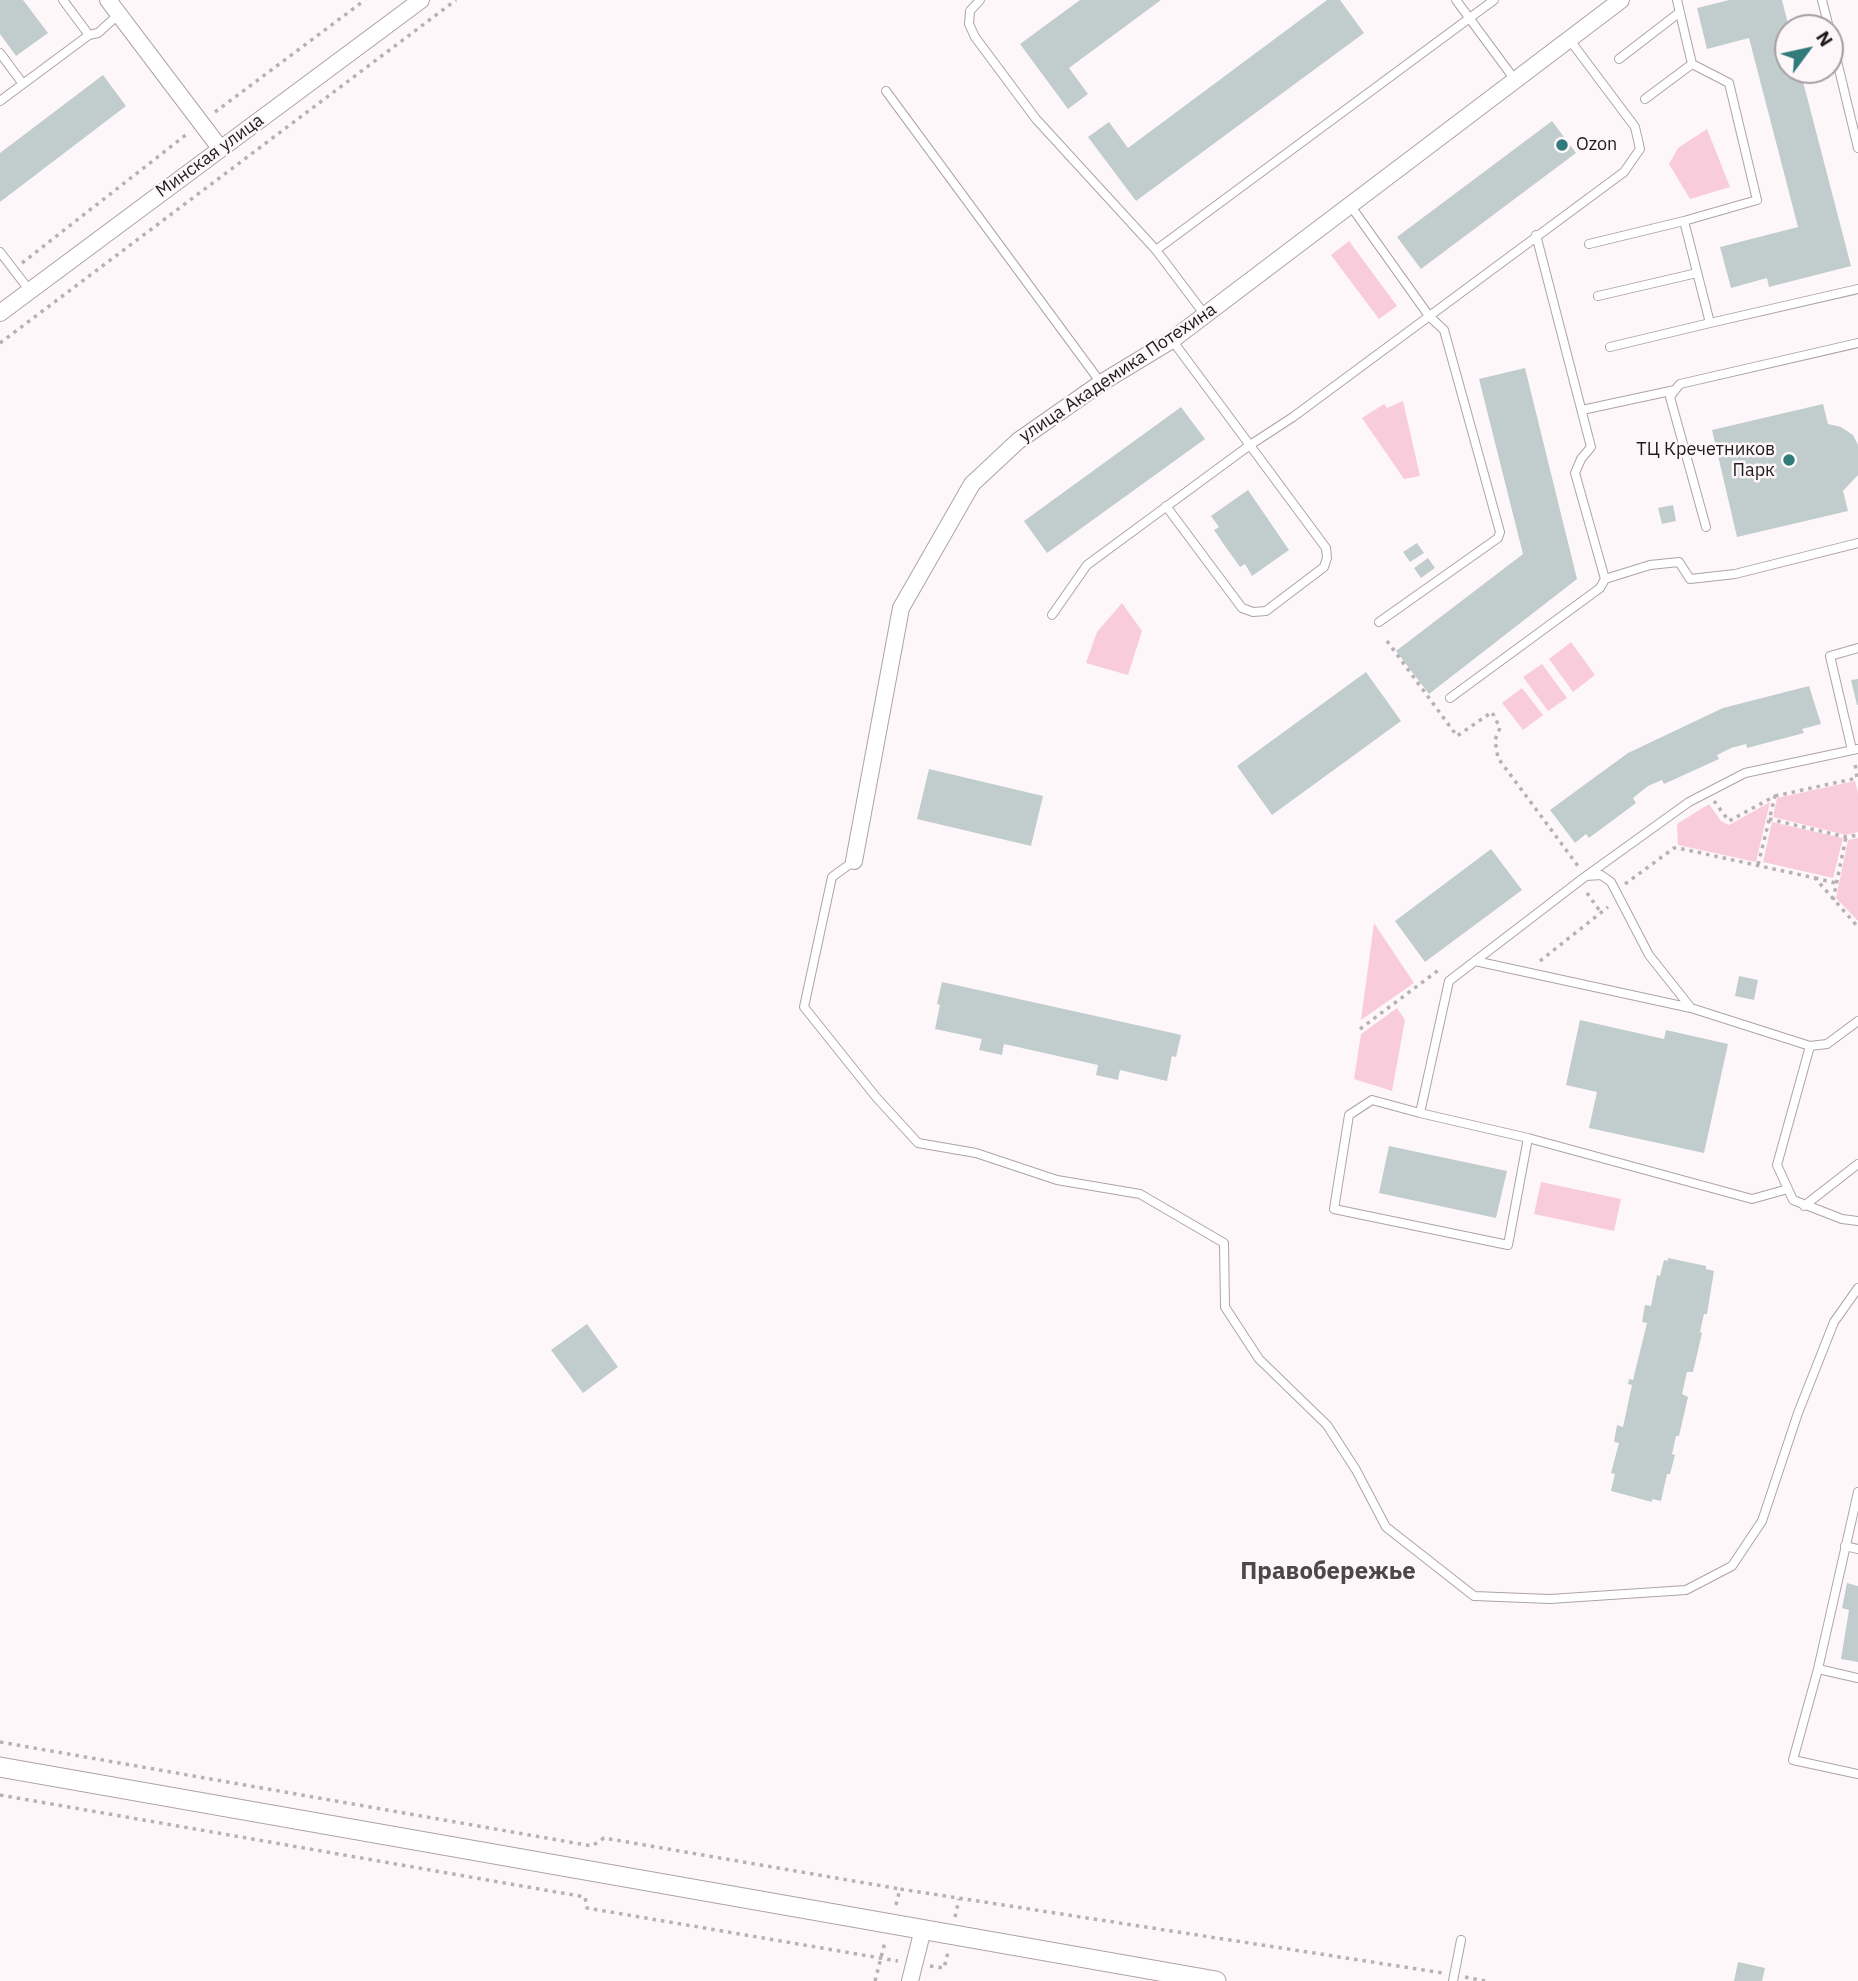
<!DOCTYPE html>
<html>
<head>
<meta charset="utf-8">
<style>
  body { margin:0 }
  #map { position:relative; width:1858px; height:1981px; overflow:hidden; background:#fef7fa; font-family:"IBM Plex Sans",sans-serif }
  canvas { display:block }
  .north { position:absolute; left:1774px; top:14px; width:70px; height:70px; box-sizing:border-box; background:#fef7fa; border:2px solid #a59fa2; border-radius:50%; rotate:57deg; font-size:19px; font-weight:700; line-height:28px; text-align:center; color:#201c1d }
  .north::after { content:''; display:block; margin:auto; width:24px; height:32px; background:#327b7b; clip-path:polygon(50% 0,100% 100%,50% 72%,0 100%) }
</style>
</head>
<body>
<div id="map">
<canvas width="1858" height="1981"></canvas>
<div class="north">N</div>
</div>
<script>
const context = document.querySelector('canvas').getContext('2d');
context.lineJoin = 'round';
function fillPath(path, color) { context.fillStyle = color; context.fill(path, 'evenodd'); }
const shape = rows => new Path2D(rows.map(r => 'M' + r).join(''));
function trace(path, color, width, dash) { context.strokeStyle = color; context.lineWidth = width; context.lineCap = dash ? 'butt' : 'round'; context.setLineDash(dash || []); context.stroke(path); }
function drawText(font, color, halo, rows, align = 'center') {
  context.font = font + ' "IBM Plex Sans",sans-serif'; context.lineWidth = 5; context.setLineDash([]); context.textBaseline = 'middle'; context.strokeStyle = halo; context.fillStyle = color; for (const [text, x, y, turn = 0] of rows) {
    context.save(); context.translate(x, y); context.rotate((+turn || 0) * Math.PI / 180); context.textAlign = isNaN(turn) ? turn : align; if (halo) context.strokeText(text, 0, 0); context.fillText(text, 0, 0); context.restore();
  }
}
const green = shape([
  [1707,129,1730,187,1690,199,1669,164,1678,148],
  [1349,241,1397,306,1379,319,1331,255],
  [1403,401,1420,476,1404,479,1362,418,1384,404,1387,408],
  [1122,603,1142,631,1128,675,1086,663,1097,632],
  [1571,642,1595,675,1573,692,1549,659],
  [1542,664,1567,698,1548,711,1523,677],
  [1522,688,1543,715,1523,730,1502,703],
  [1855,781,1858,793,1858,832,1846,835,1773,817,1777,798],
  [1770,802,1756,862,1678,845,1677,824,1709,804,1721,821,1729,825],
  [1772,822,1843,838,1833,878,1763,862],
  [1858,838,1858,921,1836,898,1848,840],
  [1374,923,1414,983,1361,1020],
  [1397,1008,1405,1020,1392,1091,1354,1079,1361,1034],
  [1541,1182,1621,1199,1614,1231,1534,1214]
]);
const building = shape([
  [0,0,23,0,48,33,16,56,0,34],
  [1080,0,1161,0,1069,68,1088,94,1068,109,1020,44],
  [1327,0,1340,0,1364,33,1136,201,1088,137,1109,122,1128,148],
  [1729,0,1782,0,1789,28,1788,70,1800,70,1851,266,1769,287,1767,278,1731,288,1720,247,1798,227,1749,38,1707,49,1697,8],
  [103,75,126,106,0,202,0,153],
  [1552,121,1576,153,1421,269,1397,237],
  [1525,368,1577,579,1429,694,1396,651,1523,554,1479,379],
  [1823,404,1828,424,1841,427,1853,435,1858,445,1858,475,1843,491,1848,511,1737,537,1712,430],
  [1181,407,1205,439,1047,553,1024,521],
  [1248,490,1289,550,1252,576,1245,564,1240,567,1227,549,1214,530,1219,527,1211,516],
  [1673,505,1676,521,1662,524,1658,508],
  [1417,543,1424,553,1410,562,1403,552],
  [1428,558,1435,568,1421,578,1414,568],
  [1366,672,1401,721,1272,815,1237,766],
  [1858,679,1858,705,1857,705,1851,680],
  [1809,686,1821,724,1802,729,1804,733,1747,748,1746,744,1731,748,1717,755,1719,759,1664,784,1662,780,1648,786,1633,798,1636,803,1589,838,1586,834,1575,843,1550,810,1628,753,1723,708],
  [929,769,1043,796,1031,846,917,819],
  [1491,849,1522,890,1425,962,1395,921],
  [1739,976,1758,980,1754,1000,1735,996],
  [942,982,1177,1034,1181,1035,1176,1057,1172,1056,1167,1081,1120,1070,1118,1080,1096,1075,1098,1065,1004,1044,1002,1055,979,1050,982,1039,935,1029,940,1005,937,1004],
  [1580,1020,1664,1039,1666,1030,1728,1044,1704,1153,1589,1128,1597,1092,1566,1085],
  [1389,1146,1507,1171,1496,1218,1379,1193],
  [1668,1258,1706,1266,1706,1269,1714,1271,1707,1314,1704,1314,1700,1332,1702,1333,1693,1372,1687,1372,1682,1394,1688,1397,1679,1436,1676,1436,1672,1454,1675,1455,1670,1474,1667,1474,1661,1501,1652,1499,1652,1502,1611,1491,1615,1474,1611,1473,1619,1443,1614,1442,1617,1425,1623,1427,1632,1385,1628,1384,1629,1379,1633,1380,1647,1323,1642,1322,1645,1305,1651,1306,1657,1275,1660,1276,1664,1260,1668,1261],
  [587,1324,618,1367,583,1393,551,1350],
  [1847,1583,1858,1586,1858,1662,1841,1659,1849,1610,1842,1608],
  [1738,1962,1765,1968,1762,1981,1734,1981]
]);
const path = shape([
  [215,112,365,0],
  [22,263,187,134],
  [0,343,456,0],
  [1387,641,1457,736,1492,712,1500,728,1495,740,1498,758,1578,866],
  [1775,796,1857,778,1855,763],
  [1714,801,1729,821,1775,796,1758,865],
  [1769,819,1846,837,1858,835],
  [1815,878,1836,883],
  [1625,884,1674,848,1678,848,1815,878,1858,927],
  [1587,893,1602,914],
  [1833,900,1846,837],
  [1540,961,1608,907],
  [1360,1029,1440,969],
  [0,1742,592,1846,604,1838,900,1889],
  [0,1795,585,1897,587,1908,898,1961],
  [896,1905,900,1889,1443,1973],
  [955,1917,959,1899],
  [930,1966,944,1968,948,1952],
  [1465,1977,1485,1981],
  [875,1981,885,1942]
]);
const service = shape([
  [980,0,970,11,969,24,975,37,1036,119,1156,250,1205,315],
  [1456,0,1515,80],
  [1677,0,1692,64,1729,83,1757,200,1684,221,1710,323,1858,289],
  [1822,0,1829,28],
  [1830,32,1858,148],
  [89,35,98,33,119,14],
  [0,53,23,84],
  [1619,59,1680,12],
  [886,91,1101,383],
  [1645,99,1692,64],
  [0,101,89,35,63,0],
  [1350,205,1429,316,1444,330,1500,532,1498,538,1379,622],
  [1589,244,1684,221],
  [1156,250,1494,0],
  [0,252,30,291],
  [1598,296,1697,273],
  [1610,347,1710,323],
  [1582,410,1675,390],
  [1166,506,1242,608,1253,612,1266,611,1324,567,1327,558,1326,548,1172,340],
  [1706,527,1670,397,1675,390,1680,384,1858,343],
  [1605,579,1650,565,1679,562,1690,579,1735,574,1858,543],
  [1052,615,1087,565,1250,445,1293,417,1624,172,1640,149,1635,127,1569,39],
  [1450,698,1600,588,1605,579,1575,473,1581,459,1591,447,1536,235],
  [1858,749,1745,773,1689,802,1586,876,1601,875,1611,882,1649,955,1691,1008,1810,1046,1827,1044,1858,1021],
  [1852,750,1830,656,1858,648],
  [854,861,832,877,804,1007,876,1097,918,1143,976,1153,1057,1180,1140,1194,1224,1243,1225,1307,1259,1359,1327,1425,1356,1470,1386,1527,1474,1596,1550,1599,1686,1590,1732,1566,1762,1521,1798,1413,1834,1322,1858,1288],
  [1475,961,1691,1008],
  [1810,1046,1777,1165,1793,1200,1842,1219,1858,1221],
  [1420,1113,1372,1100,1349,1115,1334,1209,1508,1245,1528,1138,1420,1113,1449,981,1586,876],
  [1528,1138,1752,1199,1788,1189],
  [1804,1206,1858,1164],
  [1858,1492,1818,1669,1858,1678],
  [1845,1546,1858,1549],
  [1818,1669,1793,1760,1858,1774],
  [1453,1981,1461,1940]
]);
const minor = shape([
  [108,0,220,148],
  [0,313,421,0],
  [854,861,901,608,972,484,1018,441,1101,383,1172,340,1621,0],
  [910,1981,923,1929]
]);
const tertiary = shape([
  [0,1767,1216,1981]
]);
const markers = [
  [1562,145,7,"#327b7b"],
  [1789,460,7,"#327b7b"]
];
const poiNames = [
  ["Ozon",1576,145],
  ["ТЦ Кречетников",1775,450,"right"],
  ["Парк",1775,471,"right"]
];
const streetNames = [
  ["Минская улица",210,156,-36],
  ["улица Академика Потехина",1118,373,-34]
];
const districtNames = [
  ["Правобережье",1328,1572]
];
fillPath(green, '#f9ccdb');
fillPath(building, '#c1cdcd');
trace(service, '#aea3a6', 10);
trace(minor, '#aea3a6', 18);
trace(tertiary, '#aea3a6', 21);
trace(path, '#b7b1b4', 3.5, [3.5, 5]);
trace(service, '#fff', 8);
trace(minor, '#fff', 16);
trace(tertiary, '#fff', 19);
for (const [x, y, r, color] of markers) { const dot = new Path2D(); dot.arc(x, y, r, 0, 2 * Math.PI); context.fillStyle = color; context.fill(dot); trace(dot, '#fef7fa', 2.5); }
drawText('18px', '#201c1d', '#fef7fa', poiNames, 'left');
drawText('18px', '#201c1d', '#fef7fa', streetNames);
drawText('bold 24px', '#4f4649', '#fef7fa', districtNames);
</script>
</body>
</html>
